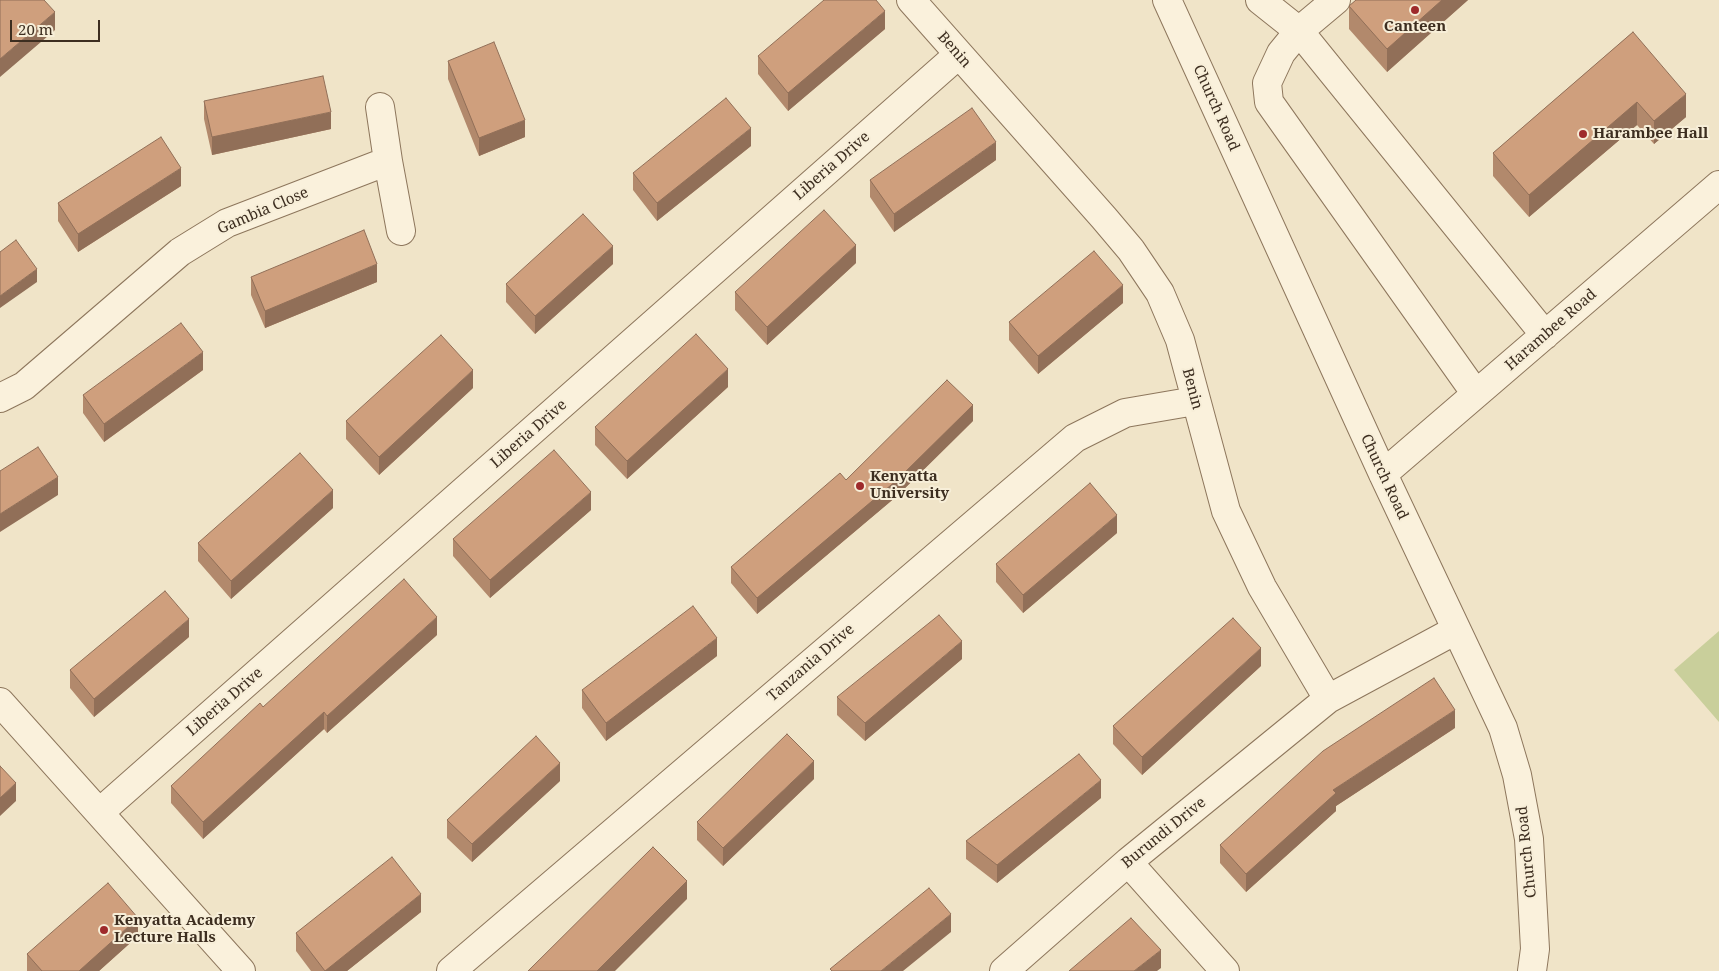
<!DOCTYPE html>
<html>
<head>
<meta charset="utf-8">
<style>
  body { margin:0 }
  #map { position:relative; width:1719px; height:971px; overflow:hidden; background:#f0e4c8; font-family:"Noto Serif",serif }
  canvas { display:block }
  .scale { position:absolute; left:10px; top:20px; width:90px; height:22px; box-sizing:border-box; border:2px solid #3d2e20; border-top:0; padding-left:6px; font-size:15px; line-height:18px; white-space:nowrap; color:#3d2e20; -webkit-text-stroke:4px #f7eed8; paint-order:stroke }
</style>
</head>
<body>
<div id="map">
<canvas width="1719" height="971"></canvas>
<div class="scale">20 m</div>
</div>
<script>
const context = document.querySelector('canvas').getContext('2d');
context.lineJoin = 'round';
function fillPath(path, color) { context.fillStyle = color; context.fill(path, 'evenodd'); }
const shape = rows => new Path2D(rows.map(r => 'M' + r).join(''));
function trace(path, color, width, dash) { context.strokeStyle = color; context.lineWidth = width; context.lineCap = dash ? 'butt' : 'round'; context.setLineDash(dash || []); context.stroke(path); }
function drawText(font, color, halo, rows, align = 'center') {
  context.font = font + ' "Noto Serif",serif'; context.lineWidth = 4; context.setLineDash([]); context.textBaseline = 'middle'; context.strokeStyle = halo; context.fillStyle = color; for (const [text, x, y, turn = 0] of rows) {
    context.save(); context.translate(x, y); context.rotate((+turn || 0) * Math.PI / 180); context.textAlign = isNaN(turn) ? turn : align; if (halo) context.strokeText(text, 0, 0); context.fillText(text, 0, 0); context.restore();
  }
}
const green = shape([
  [1719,631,1719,722,1674,670]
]);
const minor = shape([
  [911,0,1104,218,1131,250,1160,293,1180,340,1226,511,1262,587,1328,699],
  [1167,0,1383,474,1503,728,1517,775,1529,839,1535,949,1532,971],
  [1260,0,1299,31,1545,335],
  [1336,0,1299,31,1281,53,1267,83,1269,102,1476,394],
  [380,107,388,161],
  [0,398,24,386,180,252,227,223,388,161,401,231],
  [1383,474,1719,185],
  [0,702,241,971],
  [100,812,958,55],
  [1128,862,1225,971],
  [451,971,1075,438,1125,413,1195,401],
  [1004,971,1128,862,1328,699,1456,630]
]);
const wall = shape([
  [1356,0,1468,0,1387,72,1349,29,1349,6],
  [885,29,788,111,758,74,758,56],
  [1633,32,1686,117,1654,144,1637,125,1529,217,1493,176,1493,153],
  [448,61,525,137,479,156,448,79],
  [204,101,331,129,212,155,204,119],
  [751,146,657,221,633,190,633,173],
  [996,160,894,232,870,197,870,180],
  [181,186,78,252,58,221,58,203],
  [856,263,767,345,735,310,735,292],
  [613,264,535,334,506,302,506,284],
  [251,277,377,282,265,328,251,295],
  [1123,303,1038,374,1009,340,1009,322],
  [203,370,104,442,83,413,83,395],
  [728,387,627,479,595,445,595,427],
  [473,388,379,475,346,439,346,421],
  [973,421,897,496,757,614,731,583,731,567,846,480],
  [333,508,231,599,198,561,198,543],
  [591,510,490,598,453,556,453,539],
  [1117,533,1023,613,996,582,996,564],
  [437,635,327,733,324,729,203,839,171,803,171,786,263,707],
  [189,637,94,717,70,688,70,670],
  [717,656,606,741,582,708,582,690],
  [962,659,865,741,837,715,837,697],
  [1261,666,1142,775,1113,744,1113,726],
  [1455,728,1336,806,1336,811,1246,892,1220,863,1220,845],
  [814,779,723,866,697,840,697,822],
  [560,781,472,862,447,838,447,820],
  [1101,798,997,883,966,859,966,841],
  [421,912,347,971,311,971,296,951,296,933],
  [138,936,99,971,27,971,27,954]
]);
const shadedWall = shape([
  [1442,0,1468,0,1387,72,1387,49],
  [885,11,885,29,788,111,788,93],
  [55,12,55,30,0,77,0,59],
  [1686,94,1686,117,1654,144,1654,121],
  [1637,102,1637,125,1529,217,1529,195],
  [331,112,331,129,212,155,212,137],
  [525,120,525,137,479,156,479,138],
  [751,128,751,146,657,221,657,203],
  [996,142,996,160,894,232,894,214],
  [181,168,181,186,78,252,78,234],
  [856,245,856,263,767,345,767,327],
  [613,246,613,264,535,334,535,316],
  [377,264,377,282,265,328,265,311],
  [37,269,37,282,0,308,0,296],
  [1123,285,1123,303,1038,374,1038,356],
  [203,352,203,370,104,442,104,424],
  [728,369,728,387,627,479,627,461],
  [473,370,473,388,379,475,379,457],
  [973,405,973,421,897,496,757,614,757,598],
  [58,477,58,495,0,532,0,514],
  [333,490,333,508,231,599,231,581],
  [591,492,591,510,490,598,490,580],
  [1117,515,1117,533,1023,613,1023,595],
  [437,617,437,635,327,733,327,716],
  [189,619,189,637,94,717,94,699],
  [717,638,717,656,606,741,606,723],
  [962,641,962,659,865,741,865,723],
  [1261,648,1261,666,1142,775,1142,757],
  [1455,710,1455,728,1336,806,1336,811,1246,892,1246,874,1333,790],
  [324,712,324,729,203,839,203,822],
  [814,761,814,779,723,866,723,848],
  [560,763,560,781,472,862,472,844],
  [1101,780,1101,798,997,883,997,865],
  [16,783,16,801,0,816,0,798],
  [687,881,687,899,615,971,597,971],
  [421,894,421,912,347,971,325,971],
  [951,914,951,932,903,971,881,971],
  [138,918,138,936,99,971,79,971],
  [1161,950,1161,968,1157,971,1134,971]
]);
const building = shape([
  [0,0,44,0,55,12,0,59,0,0],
  [824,0,876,0,885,11,788,93,758,56,824,0],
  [1356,0,1442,0,1387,49,1349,6,1356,0],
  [1633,32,1686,94,1654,121,1637,102,1529,195,1493,153,1633,32],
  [494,42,525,120,479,138,448,61,494,42],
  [323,76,331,112,212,137,204,101,323,76],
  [726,98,751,128,657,203,633,173,726,98],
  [972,108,996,142,894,214,870,180,972,108],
  [161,137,181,168,78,234,58,203,161,137],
  [824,210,856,245,767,327,735,292,824,210],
  [583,214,613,246,535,316,506,284,583,214],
  [364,230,377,264,265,311,251,277,364,230],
  [16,240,37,269,0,296,0,252,16,240],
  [1094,251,1123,285,1038,356,1009,322,1094,251],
  [181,323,203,352,104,424,83,395,181,323],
  [696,334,728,369,627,461,595,427,696,334],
  [441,335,473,370,379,457,346,421,441,335],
  [947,380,973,405,897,480,757,598,731,567,840,473,846,480,947,380],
  [38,447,58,477,0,514,0,471,38,447],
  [554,450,591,492,490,580,453,539,554,450],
  [300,453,333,490,231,581,198,543,300,453],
  [1090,483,1117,515,1023,595,996,564,1090,483],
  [404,579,437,617,327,716,324,712,203,822,171,786,260,703,263,707,404,579],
  [165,591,189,619,94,699,70,670,165,591],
  [693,606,717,638,606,723,582,690,693,606],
  [939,615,962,641,865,723,837,697,939,615],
  [1233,618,1261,648,1142,757,1113,726,1233,618],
  [1434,678,1455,710,1333,790,1336,793,1246,874,1220,845,1323,751,1434,678],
  [787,734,814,761,723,848,697,822,787,734],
  [536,736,560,763,472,844,447,820,536,736],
  [1079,754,1101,780,997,865,966,841,1079,754],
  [0,766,16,783,0,798,0,766],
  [653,847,687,881,597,971,528,971,653,847],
  [392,857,421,894,325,971,296,933,392,857],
  [108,883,138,918,79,971,42,971,27,954,108,883],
  [929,888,951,914,881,971,832,971,830,969,929,888],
  [1131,918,1161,950,1134,971,1069,971,1131,918]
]);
const markers = [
  [1415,10,5,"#9e2a2b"],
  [1583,134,5,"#9e2a2b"],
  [860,486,5,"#9e2a2b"],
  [104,930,5,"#9e2a2b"]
];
const poiNames = [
  ["Canteen",1415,27,"center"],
  ["Harambee Hall",1593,134],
  ["Kenyatta",870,477],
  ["University",870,494],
  ["Kenyatta Academy",114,921],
  ["Lecture Halls",114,938]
];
const streetNames = [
  ["Benin",954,50,49],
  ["Church Road",1216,108,66],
  ["Liberia Drive",832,166,-41],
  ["Gambia Close",263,211,-23],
  ["Harambee Road",1551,330,-41],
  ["Benin",1192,389,75],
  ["Liberia Drive",529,434,-41],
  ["Church Road",1384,477,65],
  ["Tanzania Drive",811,663,-41],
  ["Liberia Drive",225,702,-41],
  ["Burundi Drive",1164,833,-39],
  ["Church Road",1527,852,-96]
];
fillPath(green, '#c9cf9b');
trace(minor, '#8d765c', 30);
trace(minor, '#faf1dc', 28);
fillPath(wall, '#b2896c');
fillPath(shadedWall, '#916f58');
fillPath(building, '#cf9f7d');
trace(building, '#916f58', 1);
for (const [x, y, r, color] of markers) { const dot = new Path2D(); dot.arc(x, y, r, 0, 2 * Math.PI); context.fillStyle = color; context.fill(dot); trace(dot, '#f7eed8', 2); }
drawText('bold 15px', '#3d2e20', '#f7eed8', poiNames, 'left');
drawText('15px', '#3d2e20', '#f7eed8', streetNames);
</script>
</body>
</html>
